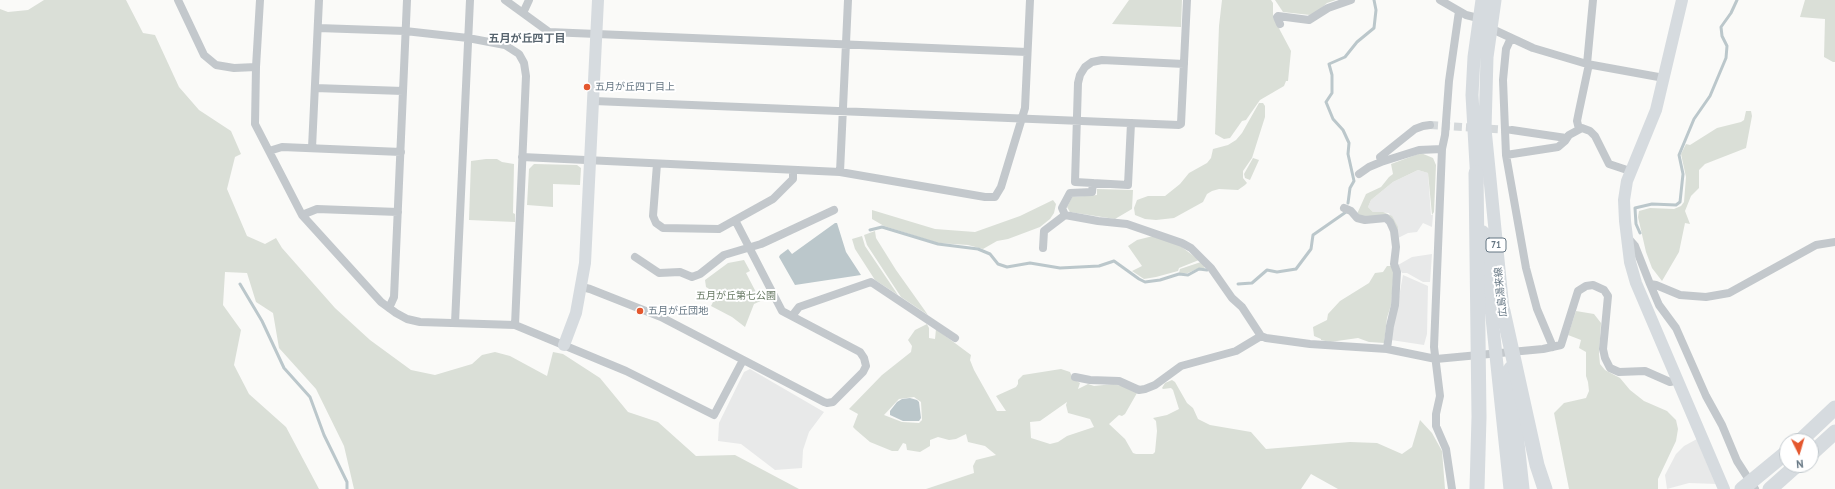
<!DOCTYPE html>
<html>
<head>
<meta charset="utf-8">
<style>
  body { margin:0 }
  #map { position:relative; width:1835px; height:489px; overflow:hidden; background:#fafaf8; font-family:"PT Sans",sans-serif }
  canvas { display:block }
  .north { position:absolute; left:1779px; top:433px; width:40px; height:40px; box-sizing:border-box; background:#fff; border:1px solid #c1c8cd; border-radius:50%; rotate:175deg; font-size:11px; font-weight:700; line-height:16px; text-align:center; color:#657683 }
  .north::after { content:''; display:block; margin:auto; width:14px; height:18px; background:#e4572e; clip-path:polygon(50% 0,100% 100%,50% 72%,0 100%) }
</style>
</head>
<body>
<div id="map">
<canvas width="1835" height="489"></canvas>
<div class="north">N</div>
</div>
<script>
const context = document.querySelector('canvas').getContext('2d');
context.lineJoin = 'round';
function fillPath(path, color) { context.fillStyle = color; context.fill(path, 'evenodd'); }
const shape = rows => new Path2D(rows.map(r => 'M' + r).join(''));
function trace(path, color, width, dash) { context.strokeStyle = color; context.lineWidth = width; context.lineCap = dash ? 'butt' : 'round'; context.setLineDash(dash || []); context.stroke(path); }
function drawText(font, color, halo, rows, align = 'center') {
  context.font = font + ' "PT Sans","Noto Sans JP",sans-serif'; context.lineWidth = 4; context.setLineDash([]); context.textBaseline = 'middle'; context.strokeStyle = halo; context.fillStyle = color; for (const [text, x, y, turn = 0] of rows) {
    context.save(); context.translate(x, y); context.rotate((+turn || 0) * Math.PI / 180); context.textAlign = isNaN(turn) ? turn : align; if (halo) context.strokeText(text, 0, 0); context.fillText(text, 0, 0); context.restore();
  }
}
const built = shape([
  [1418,170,1428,173,1431,215,1433,215,1432,227,1423,223,1417,232,1408,233,1398,238,1389,213,1373,212,1368,207,1371,200,1393,182],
  [1432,254,1430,282,1423,282,1407,273,1402,273,1398,265,1412,257],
  [1403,275,1428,286,1427,334,1424,345,1391,340],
  [750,369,824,412,809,432,803,450,802,468,775,470,741,444,718,441,719,423,744,372],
  [1697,439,1717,484,1689,483,1667,489,1665,475,1676,454,1684,446]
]);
const green = shape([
  [44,0,126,0,143,33,155,35,179,87,199,110,231,131,241,154,235,157,227,189,247,236,265,244,276,238,282,248,335,308,370,340,411,370,435,375,472,364,482,355,495,352,510,356,547,376,553,352,563,354,600,378,628,412,658,422,696,456,735,455,799,489,354,489,344,446,316,389,279,348,273,313,256,302,247,273,225,272,223,305,241,330,234,365,249,394,286,427,319,489,0,489,0,9,8,12,28,10],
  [1129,0,1182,0,1181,27,1112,24],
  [1222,0,1271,0,1273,3,1273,17,1291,51,1288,81,1286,81,1284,86,1260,100,1246,120,1242,121,1230,138,1224,139,1215,134,1219,26],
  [1275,0,1336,0,1327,3,1318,11,1310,15,1283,12],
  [1805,0,1835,0,1835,62,1833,62,1824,57,1825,19,1800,17],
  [1259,103,1263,103,1265,106,1265,117,1252,158,1243,171,1243,178,1247,183,1245,185,1238,190,1219,189,1212,191,1207,194,1203,202,1174,218,1156,220,1145,219,1135,215,1134,208,1137,200,1148,196,1165,196,1180,184,1189,173,1207,163,1211,158,1213,149,1228,145,1236,140,1242,133],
  [1746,111,1751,111,1752,116,1746,148,1705,164,1699,170,1699,188,1691,196,1685,211,1690,224,1685,223,1679,252,1662,281,1652,268,1646,252,1638,217,1639,211,1650,208,1674,209,1681,206,1684,202,1686,177,1681,154,1686,144,1690,145,1717,128,1741,122,1744,120],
  [1421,153,1433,158,1436,165,1434,212,1432,215,1428,173,1418,170,1393,182,1371,200,1368,207,1373,212,1383,212,1392,216,1398,227,1397,236,1391,219,1364,218,1357,214,1366,194,1381,187,1389,177,1393,174,1391,164],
  [1253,158,1259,160,1250,180,1245,178,1244,174],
  [486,159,497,159,502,162,514,164,513,213,515,214,515,222,469,220,471,161],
  [534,164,577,165,581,168,580,185,553,184,553,207,527,205,529,169],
  [1097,189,1133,190,1132,209,1115,219,1070,212,1067,207,1072,197,1097,195],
  [1053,200,1056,204,1054,213,1050,219,1040,227,1008,239,997,241,983,249,968,245,938,243,884,226,872,219,872,210,935,229,975,232,1020,216],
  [875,231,876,238,896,270,928,315,901,297,867,245,864,235],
  [862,236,865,246,898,295,875,280,855,249,852,239],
  [1153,236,1179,245,1199,260,1179,268,1178,271,1156,277,1144,279,1132,271,1142,266,1128,246,1137,240],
  [744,260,750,271,746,273,758,296,763,294,765,299,754,304,745,327,732,317,711,306,717,294,706,287,705,280,728,263],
  [1201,262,1205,267,1204,268,1199,268,1188,273,1179,273,1180,269],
  [1387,266,1392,266,1394,270,1391,305,1387,318,1384,343,1369,342,1358,338,1330,342,1321,340,1321,339,1314,336,1313,327,1327,320,1328,314,1340,301,1369,283,1375,273,1383,272],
  [1576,311,1594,314,1601,323,1599,354,1600,364,1605,370,1620,378,1630,390,1644,401,1667,411,1676,420,1678,429,1676,441,1658,479,1658,489,1569,489,1554,413,1564,403,1586,398,1589,391,1588,382,1586,376,1586,352,1579,348,1581,340,1568,335],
  [927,324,929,328,929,338,935,339,936,329,971,355,970,360,974,370,997,411,1006,411,996,396,1016,387,1018,384,1018,380,1023,375,1061,369,1070,372,1073,379,1080,383,1078,389,1088,384,1094,386,1113,384,1126,387,1137,393,1125,414,1122,416,1119,415,1109,424,1125,439,1133,453,1136,454,1153,454,1155,452,1157,431,1156,421,1153,418,1167,415,1179,409,1173,390,1171,388,1163,389,1162,388,1165,383,1172,380,1175,382,1187,403,1193,408,1198,419,1210,425,1251,432,1266,449,1350,442,1377,443,1402,454,1412,447,1420,420,1432,433,1442,451,1445,489,1338,489,1311,474,1301,489,926,489,974,473,973,466,976,460,996,455,985,446,968,442,966,434,956,439,949,440,938,437,930,440,930,446,920,452,907,450,906,444,903,443,898,451,892,451,870,442,856,430,853,427,858,414,849,409,882,375,911,352,912,346,908,340,915,330],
  [914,397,921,402,922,420,919,423,902,422,884,415,899,399],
  [1067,402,1066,405,1068,413,1090,419,1094,427,1067,436,1058,442,1050,444,1031,438,1030,422,1040,421]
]);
const water = shape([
  [835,223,837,223,846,252,861,275,795,285,779,257,780,255,788,249,792,254],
  [910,398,917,400,919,402,921,418,919,421,903,421,890,415,890,411,897,402,902,399]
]);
const stream = shape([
  [1348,203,1350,188,1354,181,1348,154,1349,143,1343,130,1333,119,1326,102,1332,93,1332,75,1329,64,1345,57,1357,42,1374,28,1376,10,1374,0],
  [870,230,882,227,938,244,978,249,990,254,998,264,1007,267,1030,263,1060,268,1099,266,1114,261,1139,279,1145,282,1160,280,1179,274,1188,275,1199,269,1207,270],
  [1640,233,1636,224,1635,208,1652,204,1676,205,1680,202,1683,174,1679,155,1694,119,1710,96,1726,58,1727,46,1722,36,1721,27,1731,13,1737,0],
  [240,284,262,321,284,368,310,397,324,435,347,482,347,489],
  [1238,284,1252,283,1267,270,1277,272,1296,269,1311,249,1313,235,1346,212]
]);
const streetTunnel = shape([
  [1430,125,1511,130]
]);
const street = shape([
  [178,0,204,55,216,65,234,68,256,67,260,0],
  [505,0,549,32,1027,52],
  [1440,0,1466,15,1478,18],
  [523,13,529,0],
  [1280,24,1277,17,1278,16,1309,20,1328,8,1351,0],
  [318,28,405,31,468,38,505,45,519,54,524,63,526,76,515,325],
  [1490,28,1533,48,1587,64,1664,78],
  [1511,38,1506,49,1503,80,1506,155,1526,268,1537,309,1553,347],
  [1587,64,1593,0],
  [256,67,255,124,302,215,381,302,396,313,407,319,420,322,515,325,626,371,714,415,743,360],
  [315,88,403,91],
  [594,101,1179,125,1181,124,1187,0],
  [1131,123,1128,185,1075,182,1078,83,1080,75,1085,67,1092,62,1102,60,1184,64],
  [1579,129,1577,121,1579,111,1589,64],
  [1512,130,1566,138],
  [312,148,319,0],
  [269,151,282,147,401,152],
  [1506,155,1558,147,1565,141,1569,135,1582,128,1590,131,1595,136,1609,164,1630,171],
  [522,157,840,172,985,197,995,197,1001,187,1025,108,1030,0],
  [1381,162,1380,157,1415,129,1423,126,1430,125],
  [657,164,653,216,656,223,663,228,719,229,773,199,793,179,793,170],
  [840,172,848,0],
  [1359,174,1369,167,1381,162,1419,150,1442,149],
  [1093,183,1092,192,1070,193,1062,208,1065,215,1098,221,1127,224,1182,243,1191,248,1211,268,1232,298,1242,307,1261,336,1266,338,1310,344,1387,349,1436,359,1543,349,1561,345,1578,291,1586,286,1593,285,1604,290,1608,296,1603,349,1605,358,1610,368,1619,372,1645,371,1670,382,1678,380],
  [1344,208,1351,211,1357,218,1365,220,1386,218,1390,222,1394,231,1396,247,1394,264,1397,272,1395,305,1390,326,1387,349],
  [302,215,317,209,398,212],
  [1628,238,1635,246,1650,284,1656,285,1680,295,1706,297,1729,293,1816,245,1835,242],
  [1043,248,1044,231,1065,215],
  [635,257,659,273,680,272,692,277,700,274,724,255,761,244,834,210],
  [1650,284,1659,305,1676,328,1706,396,1722,425,1737,461,1755,489],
  [582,287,590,289,661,317,824,402,827,403,833,402,863,372,866,366,864,358,860,352,782,311,735,220],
  [389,308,394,297,407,0],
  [792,316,799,307,871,282,955,338],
  [455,323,470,0],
  [1075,377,1090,380,1119,381,1139,390,1145,389,1155,385,1181,366,1236,351,1261,336],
  [1452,489,1446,449,1436,426,1436,414,1440,396,1434,347,1442,149,1445,135,1449,81,1459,11]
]);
const secondary = shape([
  [1682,0,1656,110,1627,181,1624,200,1625,221,1630,262,1636,283,1724,489],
  [564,345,576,313,585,263,598,0]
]);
const primary = shape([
  [1495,0,1487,57,1485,129,1504,320],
  [1477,183,1472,95,1474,57,1482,0],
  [1483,232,1510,489],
  [1510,368,1523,489]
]);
const highway = shape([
  [1476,173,1479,417,1477,489],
  [1503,311,1537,465,1545,489],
  [1800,441,1835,408],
  [1811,454,1835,432],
  [1742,489,1787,452],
  [1770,489,1797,465]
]);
const markers = [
  [587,87,4,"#e4572e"],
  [640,311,4,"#e4572e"]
];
const shields = [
  [1496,245,20]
];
const shieldNames = [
  ["71",1496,245]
];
const poiNames = [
  ["五月が丘四丁目上",595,87],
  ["五月が丘団地",648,311]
];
const streetNames = [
  ["広島湯来線",1501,292,-96]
];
const parkNames = [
  ["五月が丘第七公園",736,296]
];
const neighbourhoodNames = [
  ["五月が丘四丁目",527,39]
];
fillPath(built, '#e8e9e9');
fillPath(green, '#dadfd7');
fillPath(water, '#bbc7cb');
trace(stream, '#bbc7cb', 3);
trace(streetTunnel, '#d5d9db', 8, [8, 4]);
trace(street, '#c3c8cc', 8);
trace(secondary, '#d6dbdf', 12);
trace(primary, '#d6dbdf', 13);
trace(highway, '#d6dbdf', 15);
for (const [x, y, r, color] of markers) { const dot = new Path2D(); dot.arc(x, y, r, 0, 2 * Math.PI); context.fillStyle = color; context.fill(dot); trace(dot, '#fff', 1.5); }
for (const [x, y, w] of shields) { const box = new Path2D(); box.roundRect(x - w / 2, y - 7, w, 14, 3); context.fillStyle = '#fff'; context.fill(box); trace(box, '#657683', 1); }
drawText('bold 9px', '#657683', null, shieldNames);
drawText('10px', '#657683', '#fff', poiNames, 'left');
drawText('10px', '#657683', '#fff', streetNames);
drawText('10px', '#687a64', '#fff', parkNames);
drawText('bold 11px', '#57646e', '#fff', neighbourhoodNames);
</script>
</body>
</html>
